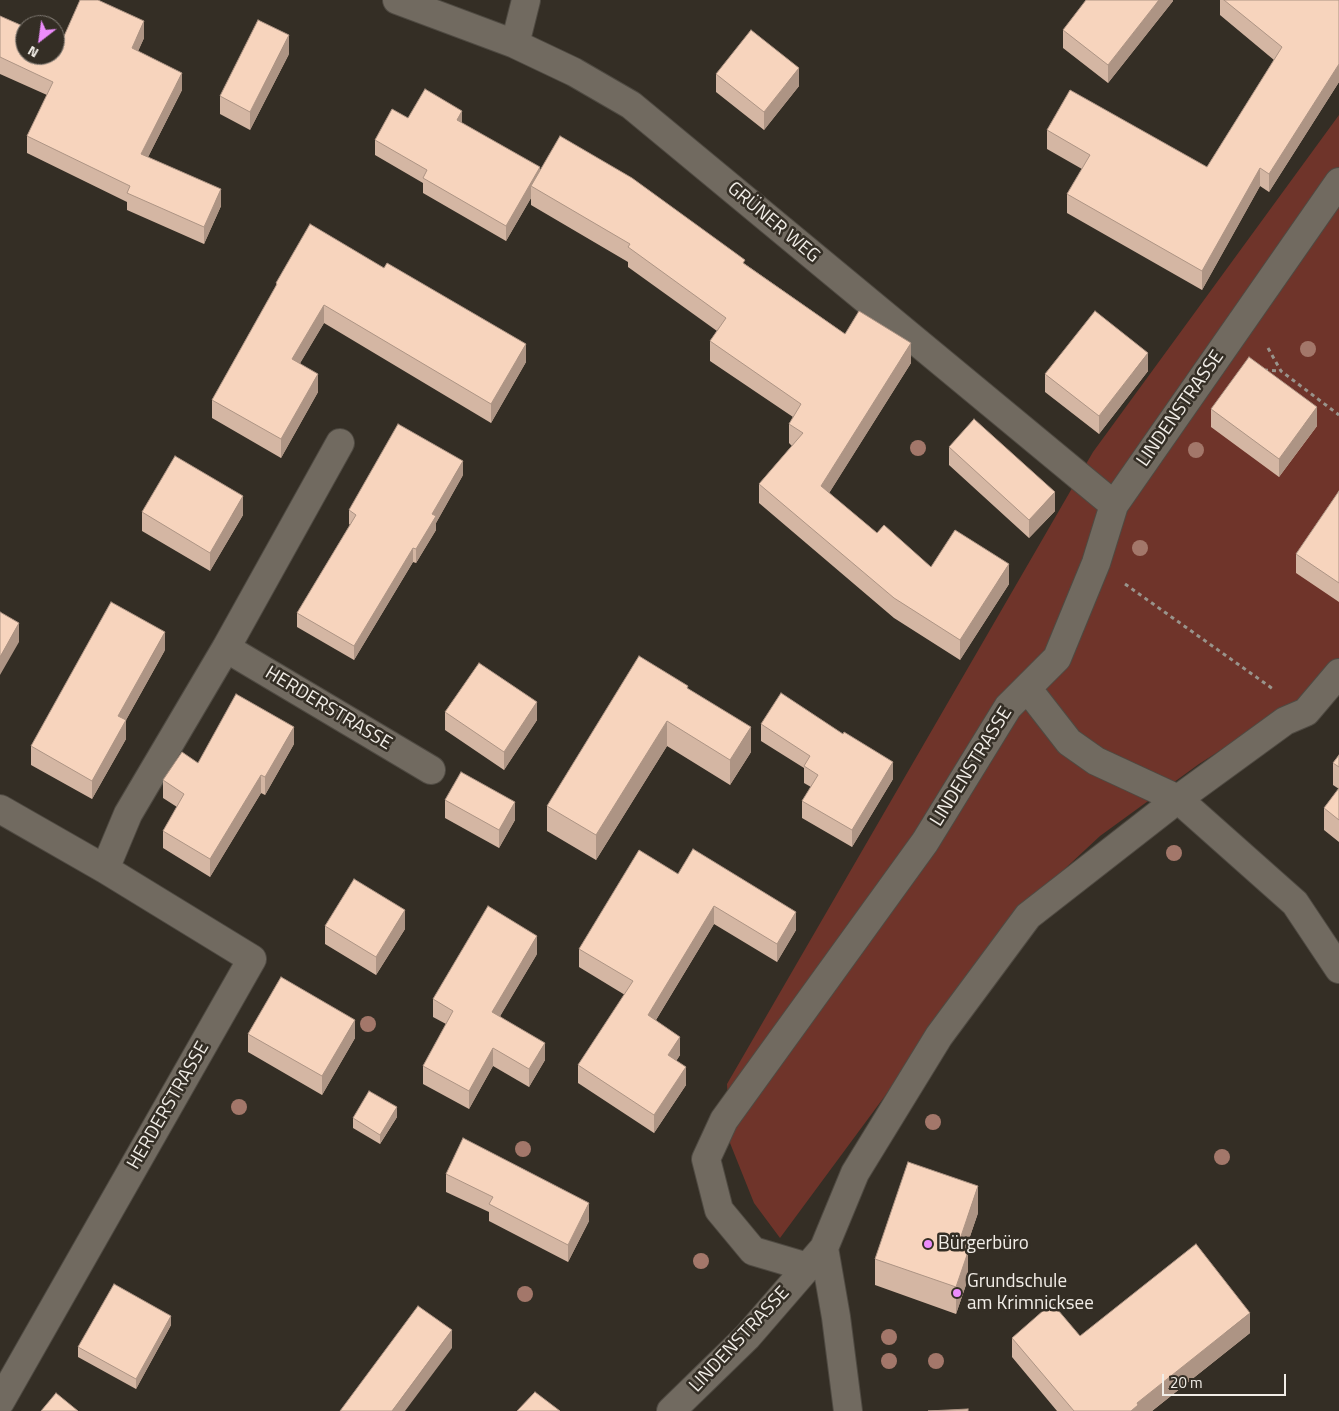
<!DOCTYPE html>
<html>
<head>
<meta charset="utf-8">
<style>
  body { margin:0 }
  #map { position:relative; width:1339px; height:1411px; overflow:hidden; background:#342e25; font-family:"Titillium Web",sans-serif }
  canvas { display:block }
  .north { position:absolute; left:15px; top:15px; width:50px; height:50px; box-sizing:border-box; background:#342e25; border:1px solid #807a73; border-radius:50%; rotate:210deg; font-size:14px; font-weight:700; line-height:20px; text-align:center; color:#f1ede7 }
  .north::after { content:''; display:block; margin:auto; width:18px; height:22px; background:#ec8cfb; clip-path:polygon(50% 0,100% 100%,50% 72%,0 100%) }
  .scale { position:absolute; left:1162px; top:1374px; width:124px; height:22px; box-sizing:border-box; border:2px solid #f1ede7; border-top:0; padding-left:6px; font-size:15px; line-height:18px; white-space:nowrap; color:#f1ede7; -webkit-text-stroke:4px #342e25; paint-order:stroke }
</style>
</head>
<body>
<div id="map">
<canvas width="1339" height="1411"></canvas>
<div class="north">N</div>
<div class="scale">20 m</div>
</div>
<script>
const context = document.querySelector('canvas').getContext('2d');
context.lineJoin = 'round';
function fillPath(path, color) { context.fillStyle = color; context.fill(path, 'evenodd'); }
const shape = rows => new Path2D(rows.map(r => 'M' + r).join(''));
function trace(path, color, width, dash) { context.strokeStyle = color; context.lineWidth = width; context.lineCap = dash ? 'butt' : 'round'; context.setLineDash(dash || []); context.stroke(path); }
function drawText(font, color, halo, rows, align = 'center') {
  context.font = font + ' "Titillium Web",sans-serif'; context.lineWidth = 5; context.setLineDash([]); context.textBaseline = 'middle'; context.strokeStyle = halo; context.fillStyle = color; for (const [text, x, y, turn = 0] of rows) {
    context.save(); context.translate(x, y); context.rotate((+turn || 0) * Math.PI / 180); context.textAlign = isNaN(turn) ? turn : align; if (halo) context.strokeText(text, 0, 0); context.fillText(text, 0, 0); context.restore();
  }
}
const green = shape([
  [1339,115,1339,658,1318,688,1199,764,1100,836,1026,905,780,1238,754,1203,730,1143,727,1084,1093,452]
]);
const path = shape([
  [1268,348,1281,371,1339,415],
  [1264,370,1280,371],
  [1125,584,1273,689]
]);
const minor = shape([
  [397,0,515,44,574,72,631,105,1114,505],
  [515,44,526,0],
  [226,648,431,770],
  [1027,688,1069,742,1096,761,1178,799,1295,903,1339,969],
  [0,809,105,869,252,959,0,1402],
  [105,869,128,814,226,648,340,443],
  [824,1248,836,1317,848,1411],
  [807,1267,753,1251,719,1210,706,1159,724,1120,925,842,1008,707,1057,658,1096,563,1114,505,1339,182],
  [671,1411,747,1337,824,1248,855,1173,939,1036,1028,916,1178,799,1285,721,1306,712,1339,673]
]);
const trees = [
  [1308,349],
  [918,448],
  [1196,450],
  [1140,548],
  [1174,853],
  [368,1024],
  [239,1107],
  [933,1122],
  [523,1149],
  [1222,1157],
  [701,1261],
  [525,1294],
  [889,1337],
  [889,1361],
  [936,1361]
];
const wall = shape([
  [1173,0,1173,1,1108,83,1063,48,1063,30],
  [1220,0,1339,0,1339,82,1269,192,1260,186,1202,290,1067,213,1067,194,1082,169,1047,149,1047,130,1207,167,1274,60,1220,15],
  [0,16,61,43,144,38,138,51,182,90,148,157,221,206,204,244,127,210,127,202,27,153,27,136,47,95,0,74],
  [289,54,250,130,220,114,220,96],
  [716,74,799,86,764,130,716,92],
  [408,118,462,123,540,170,745,264,845,334,911,363,829,493,877,533,931,567,1009,584,960,660,894,618,759,503,759,484,792,446,789,443,789,424,793,417,710,361,710,341,717,331,628,267,628,262,531,205,531,198,506,241,423,193,423,183,375,155,375,140],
  [276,283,526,362,491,423,324,323,300,363,318,392,281,458,212,418,212,400,276,286],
  [1148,371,1099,434,1045,392,1045,374],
  [1211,409,1317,426,1279,477,1211,427],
  [949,447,1055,511,1029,538,949,465],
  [463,475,436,523,436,530,416,563,413,562,354,660,297,627,297,613,350,525,349,524,349,510],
  [1339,491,1339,602,1296,573,1296,554],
  [142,512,243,515,210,571,142,531],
  [165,650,126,720,126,739,92,799,31,765,31,746],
  [688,689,751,752,730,785,667,746,596,860,547,831,547,806],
  [445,712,537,720,504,770,445,730],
  [761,724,893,779,852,847,802,818,802,801,811,787,804,783,804,768,761,741],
  [294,744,265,795,261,793,210,877,163,848,163,831,177,807,163,798,163,780,198,763],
  [1339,755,1339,842,1324,830,1324,808,1339,789,1333,785,1333,763],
  [445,800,515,820,499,848,445,818],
  [678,874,796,930,777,962,714,924,656,1020,680,1055,676,1061,686,1085,654,1133,578,1083,578,1065,625,995,579,967,579,949],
  [325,926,405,929,376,975,325,944],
  [537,954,500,1016,545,1060,529,1087,493,1066,469,1109,423,1084,423,1066,446,1024,433,1017,433,999],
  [248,1034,355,1038,322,1095,248,1052],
  [397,1117,380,1144,353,1128,353,1118],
  [446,1174,589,1221,568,1262,489,1221,489,1212,446,1192],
  [978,1213,965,1251,968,1279,956,1314,875,1285,875,1259],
  [171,1325,136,1389,78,1357,78,1347],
  [1250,1333,1152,1411,1057,1411,1012,1357,1012,1338]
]);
const shadedWall = shape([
  [1159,0,1173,0,1173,1,1108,83,1108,65],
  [144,21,144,38,132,65,132,48],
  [289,35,289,54,250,130,250,112],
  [1339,64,1339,82,1269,192,1269,174],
  [799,68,799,86,764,130,764,112],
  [182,73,182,90,141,171,141,154],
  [462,111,462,126,457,120],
  [540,167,540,183,531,186,531,198,506,241,506,226],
  [1260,168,1260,186,1202,290,1202,271],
  [221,189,221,206,204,244,204,227],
  [324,305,324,323,292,377,292,359],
  [911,343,911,363,821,506,821,486],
  [526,344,526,362,491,423,491,404],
  [1148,353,1148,371,1099,434,1099,416],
  [318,374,318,392,281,458,281,439],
  [1317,407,1317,426,1279,477,1279,459],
  [463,461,463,475,436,523,436,530,416,563,416,549,432,514],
  [1055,492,1055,511,1029,538,1029,520],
  [243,496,243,515,210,571,210,553],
  [413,548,413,562,354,660,354,646],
  [1009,564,1009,584,960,660,960,640],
  [19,623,19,642,0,675,0,657],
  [165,632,165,650,126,720,126,739,92,799,92,781,118,716],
  [537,702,537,720,504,770,504,752],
  [667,721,667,746,596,860,596,835],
  [294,727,294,744,265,795,265,777],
  [751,727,751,752,730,785,730,760],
  [893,762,893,779,852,847,852,830],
  [261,775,261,793,210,877,210,859],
  [515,802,515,820,499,848,499,830],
  [714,906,714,924,648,1033,648,1015],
  [405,910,405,929,376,975,376,957],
  [796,912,796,930,777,962,777,944],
  [537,936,537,954,492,1030,492,1012],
  [355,1020,355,1038,322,1095,322,1076],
  [680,1037,680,1055,668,1074,668,1055],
  [545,1043,545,1060,529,1087,529,1069],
  [493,1048,493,1066,469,1109,469,1091],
  [686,1067,686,1085,654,1133,654,1115],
  [397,1107,397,1117,380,1144,380,1135],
  [978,1186,978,1213,957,1274,957,1248],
  [589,1203,589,1221,568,1262,568,1245],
  [968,1252,968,1279,956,1314,956,1287],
  [1250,1313,1250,1333,1152,1411,1131,1411,1137,1403],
  [171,1316,171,1325,136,1389,136,1379],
  [452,1330,452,1348,405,1411,392,1411]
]);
const building = shape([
  [80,0,98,0,144,21,132,48,182,73,141,154,221,189,204,227,127,193,130,186,27,136,53,82,0,57,0,16,25,27,25,55,55,55,55,41,61,43,80,0],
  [1086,0,1159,0,1108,65,1063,30,1086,0],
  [1224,0,1339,0,1339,64,1269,174,1260,168,1202,271,1067,194,1090,155,1047,130,1070,90,1207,167,1282,47,1224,0],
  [258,20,289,35,250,112,220,96,258,20],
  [751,30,799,68,764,112,716,74,751,30],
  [425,89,462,111,457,120,540,167,506,226,423,178,427,170,375,140,392,109,408,118,425,89],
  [560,136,632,178,745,260,743,263,845,334,859,311,911,343,821,486,877,533,884,525,931,567,955,530,1009,564,960,640,894,598,759,484,803,433,789,424,801,404,710,341,726,318,628,247,630,244,531,186,560,136],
  [310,224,384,268,387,263,526,344,491,404,324,305,292,359,318,374,281,439,212,400,277,284,276,283,310,224],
  [1095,311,1148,353,1099,416,1045,374,1095,311],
  [1249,357,1317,407,1279,459,1211,409,1249,357],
  [974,419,1055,492,1029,520,949,447,974,419],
  [398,424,463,461,432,514,436,516,416,549,413,548,354,646,297,613,356,515,349,510,398,424],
  [175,456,243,496,210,553,142,512,175,456],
  [1339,491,1339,583,1296,554,1339,491],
  [111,602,165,632,118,716,126,720,92,781,31,746,111,602],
  [0,612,19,623,0,657,0,612],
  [639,656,688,686,687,688,751,727,730,760,667,721,596,835,547,806,639,656],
  [479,663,537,702,504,752,445,712,479,663],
  [781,693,843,734,844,732,893,762,852,830,802,801,818,775,804,766,810,756,761,724,781,693],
  [236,694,294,727,265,777,261,775,210,859,163,831,184,794,163,780,182,752,198,763,236,694],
  [1339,755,1339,767,1333,763,1339,755],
  [461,772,515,802,499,830,445,800,461,772],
  [1339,788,1339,820,1324,808,1339,788],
  [693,849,796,912,777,944,714,906,648,1015,680,1037,668,1055,686,1067,654,1115,578,1065,633,981,579,949,639,850,678,874,693,849],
  [354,879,405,910,376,957,325,926,354,879],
  [488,906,537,936,492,1012,545,1043,529,1069,493,1048,469,1091,423,1066,453,1011,433,999,488,906],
  [281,977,355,1020,322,1076,248,1034,281,977],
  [369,1091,397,1107,380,1135,353,1118,369,1091],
  [463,1138,589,1203,568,1245,489,1204,493,1197,446,1174,463,1138],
  [908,1162,978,1186,957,1248,968,1252,956,1287,875,1259,908,1162],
  [1196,1244,1250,1313,1137,1403,1138,1405,1131,1411,1074,1411,1012,1338,1052,1303,1080,1336,1196,1244],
  [114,1284,171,1316,136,1379,78,1347,114,1284],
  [418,1306,452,1330,392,1411,340,1411,418,1306],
  [535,1392,560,1411,517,1411,535,1392],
  [56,1393,78,1411,41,1411,56,1393],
  [968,1409,968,1411,928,1411,968,1409]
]);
const markers = [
  [928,1244,5,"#ec8cfb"],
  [957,1293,5,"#ec8cfb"]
];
const streetNames = [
  ["GRÜNER WEG",773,223,40],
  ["LINDENSTRASSE",1181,409,-55],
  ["HERDERSTRASSE",328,709,31],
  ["LINDENSTRASSE",972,767,-58],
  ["HERDERSTRASSE",169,1106,-60],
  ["LINDENSTRASSE",740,1340,-47]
];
const poiNames = [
  ["Bürgerbüro",938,1244],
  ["Grundschule",967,1282],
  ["am Krimnicksee",967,1304]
];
fillPath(green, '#6f342a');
trace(minor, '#4f4a42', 30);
trace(path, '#99948c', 3, [4, 4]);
trace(minor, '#716a60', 28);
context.fillStyle = '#a3776a';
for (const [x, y] of trees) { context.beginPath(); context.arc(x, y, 8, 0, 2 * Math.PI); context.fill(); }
fillPath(wall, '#d4b6a3');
fillPath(shadedWall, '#ad9484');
fillPath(building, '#f7d4bd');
trace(building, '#ad9484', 1);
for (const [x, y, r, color] of markers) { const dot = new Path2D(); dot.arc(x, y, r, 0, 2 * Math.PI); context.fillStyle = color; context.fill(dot); trace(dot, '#342e25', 2); }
drawText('19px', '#f1ede7', '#342e25', streetNames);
drawText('19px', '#f1ede7', '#342e25', poiNames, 'left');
</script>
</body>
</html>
